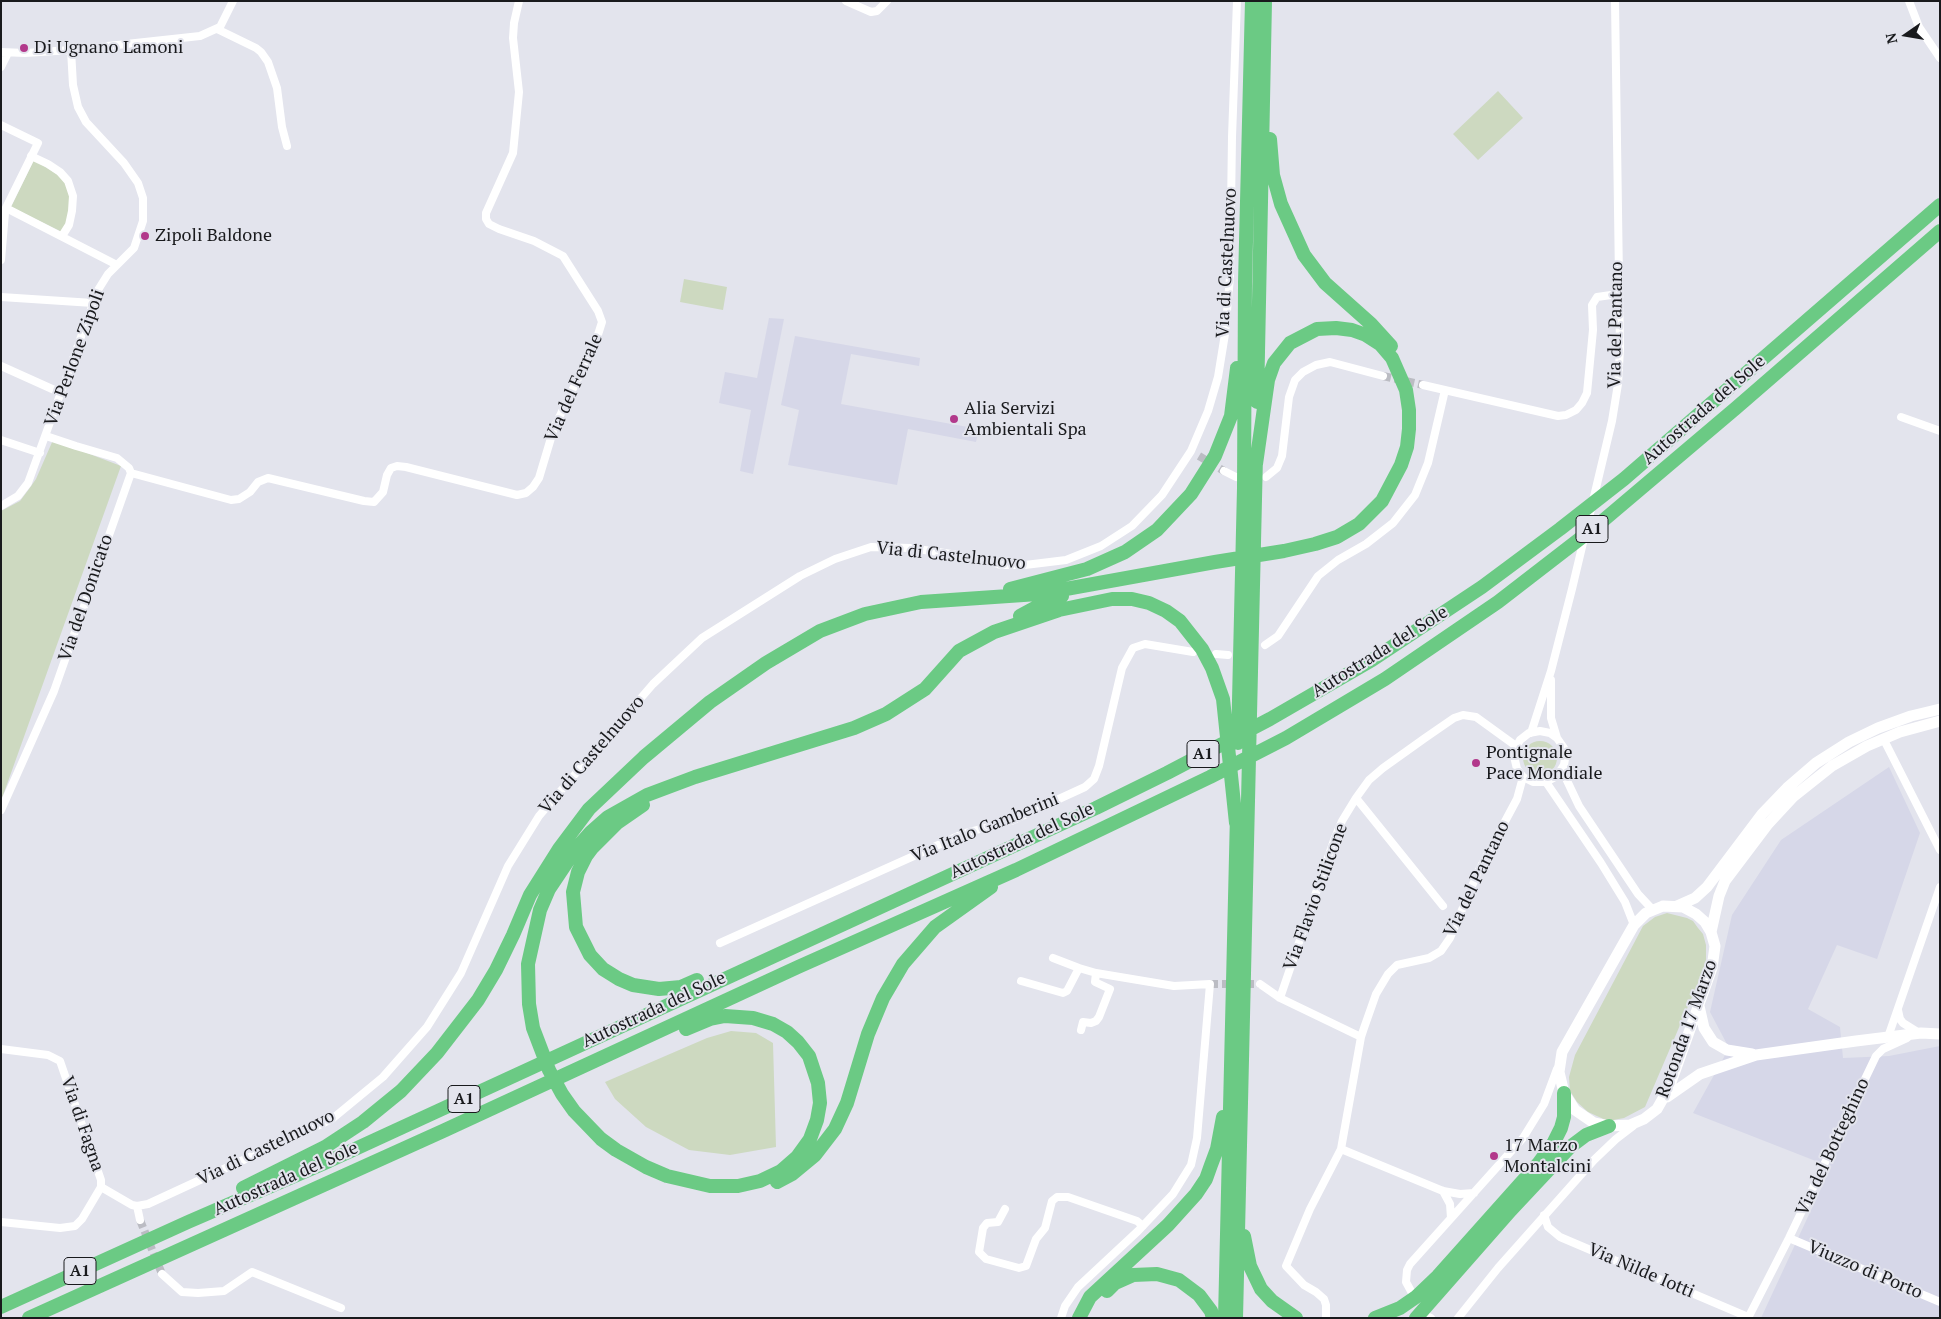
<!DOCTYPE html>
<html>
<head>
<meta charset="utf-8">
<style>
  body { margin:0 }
  #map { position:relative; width:1941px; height:1319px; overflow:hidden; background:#e3e4ed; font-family:"PT Serif",serif }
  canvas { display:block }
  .frame { position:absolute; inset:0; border:2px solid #191a1d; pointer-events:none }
  .north { position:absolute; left:1881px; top:10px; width:50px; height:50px; -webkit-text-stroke:4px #e3e4ed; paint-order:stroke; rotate:257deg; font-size:14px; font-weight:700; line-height:20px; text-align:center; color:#191a1d }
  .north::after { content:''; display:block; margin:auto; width:18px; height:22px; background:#191a1d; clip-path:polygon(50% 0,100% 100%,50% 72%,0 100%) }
</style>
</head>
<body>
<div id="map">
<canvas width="1941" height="1319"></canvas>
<div class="frame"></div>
<div class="north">N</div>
</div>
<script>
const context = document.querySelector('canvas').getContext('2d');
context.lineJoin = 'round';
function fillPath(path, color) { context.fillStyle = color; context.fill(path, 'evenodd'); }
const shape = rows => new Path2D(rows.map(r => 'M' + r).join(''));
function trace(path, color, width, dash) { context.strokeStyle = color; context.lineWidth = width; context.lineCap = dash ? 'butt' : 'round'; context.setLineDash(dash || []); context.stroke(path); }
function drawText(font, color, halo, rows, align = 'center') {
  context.font = font + ' "PT Serif",serif'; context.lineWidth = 4; context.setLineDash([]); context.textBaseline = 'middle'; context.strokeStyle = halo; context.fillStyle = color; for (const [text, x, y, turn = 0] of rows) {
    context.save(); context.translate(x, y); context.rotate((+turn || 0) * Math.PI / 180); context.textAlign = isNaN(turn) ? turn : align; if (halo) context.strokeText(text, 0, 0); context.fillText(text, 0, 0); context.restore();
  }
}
const built = shape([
  [769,318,784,319,753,474,740,471,751,410,719,403,725,372,757,378],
  [795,336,920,358,919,366,851,354,841,404,979,429,976,442,908,429,897,485,788,465,799,410,781,405],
  [1889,767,1920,833,1877,959,1837,945,1808,1009,1840,1027,1843,1058,1889,1056,1940,1046,1940,1318,1761,1318,1831,1167,1693,1113,1729,1048,1710,1012,1732,915,1781,840]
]);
const green = shape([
  [1498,91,1523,118,1478,160,1453,134],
  [34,160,60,176,65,183,70,194,69,215,62,232,11,207],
  [684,279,727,287,723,310,680,302],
  [53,440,121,466,1,801,1,511,20,501,29,489,36,479],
  '1523 758a17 17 0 1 1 34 0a17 17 0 1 1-34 0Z',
  [1667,913,1687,918,1693,921,1698,928,1703,934,1706,945,1706,960,1701,976,1645,1107,1624,1118,1608,1121,1588,1112,1577,1102,1570,1091,1569,1077,1575,1055,1643,926,1655,917],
  [731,1031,756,1033,773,1043,776,1147,730,1155,689,1150,646,1127,615,1099,605,1082,707,1038]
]);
const streetTunnel = shape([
  [1383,376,1423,385],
  [1199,456,1224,471],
  [1210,984,1260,984],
  [140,1220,162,1274]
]);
const street = shape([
  [846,1,871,12,877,11,887,1],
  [1909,1,1919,27,1940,58],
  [217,29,256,48,261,52,268,62,277,88,282,127,287,146],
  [1,52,25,53,71,50,200,36,220,27,233,1],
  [1,67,8,53],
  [1,125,38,143,1,218],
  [31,156,48,164,60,172,68,181,73,196,72,211,69,225,62,236],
  [6,208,117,265],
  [1,260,5,213],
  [1,297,93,303],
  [1,366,61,393],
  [1423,385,1558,416,1566,415,1576,410,1582,403,1587,393,1593,330,1592,305,1597,297,1618,294],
  [1901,417,1940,431],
  [1,440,40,453],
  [1224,471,1236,477],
  [131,473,231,500,239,499,250,492,258,482,268,478,364,501,374,502,383,492,387,475,391,468,397,466,406,467,517,495,526,493,533,487,539,478,554,428,596,341,602,322,598,311,563,256,534,241,499,229,489,224,486,219,486,213,513,153,519,92,513,38,514,23,519,1],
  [1266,477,1277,468,1282,456,1289,397,1295,380,1303,372,1316,365,1330,362,1383,376],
  [1,506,18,496,28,483,98,290,108,274,134,248,143,221,143,198,138,183,124,163,86,122,78,107,73,85,71,50],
  [1265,645,1278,636,1318,576,1338,560,1366,544,1393,523,1415,495,1428,463,1445,390],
  [1216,654,1228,655],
  [1551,680,1551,718,1557,738,1564,748,1565,759,1564,765,1557,776,1546,782,1533,782,1523,777,1517,769,1514,756,1515,749,1520,740,1529,733,1540,731,1550,733,1557,738],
  [1531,733,1551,671,1572,589,1612,421,1618,384,1620,349,1615,1],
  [1883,738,1940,850],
  [1562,770,1579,806,1638,894,1652,909],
  [1546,782,1601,863,1625,902,1634,925],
  [1356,798,1443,906],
  [1,810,54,691,131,473,129,468,117,458,76,446,46,436],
  [720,943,965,833,1011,821,1085,787,1094,779,1099,766,1122,668,1133,648,1145,644,1193,652],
  [1053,958,1079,968],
  [1021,981,1063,993,1067,991,1079,968,1096,973,1174,986,1210,984,1197,1138,1191,1165,1173,1194,1138,1231,1078,1287,1065,1306,1061,1318],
  [1260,984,1280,998,1361,1037],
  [1280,998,1334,840,1342,821,1356,798,1369,780,1383,768,1425,738,1454,718,1463,715,1476,717,1516,746],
  [1898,1010,1900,1019,1903,1023,1919,1033],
  [1081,1030,1083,1022,1091,1023,1096,1021,1099,1017,1110,989,1095,982,1096,973],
  [1888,1037,1940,887],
  [1,1049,48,1055,60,1061,101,1180,101,1187,82,1219,75,1226,60,1228,1,1222],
  [1341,1149,1443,1191,1460,1194,1474,1193],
  [101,1187,132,1205,137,1206,148,1204,332,1119,383,1077,427,1027,461,973,508,866,539,816,653,684,702,638,800,576,835,559,871,547,911,548,958,555,1002,565,1025,565,1066,560,1101,546,1132,526,1162,495,1191,451,1208,411,1218,377,1225,334,1230,277,1232,137,1237,1],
  [1443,1191,1450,1204,1451,1218],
  [137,1206,140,1220],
  [1005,1209,998,1222,987,1223,983,1228,979,1252,986,1259,1019,1268,1026,1266,1036,1239,1045,1228,1052,1201,1057,1197,1068,1197,1137,1221,1143,1226],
  [1544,1215,1548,1227,1560,1237,1748,1317],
  [1789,1238,1940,1302],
  [162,1274,182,1292,198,1293,224,1291,252,1272,341,1308],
  [1412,1293,1406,1282,1407,1270,1410,1264,1523,1138,1544,1104,1557,1069],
  [1429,1317,1431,1318],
  [1326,1318,1326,1305,1324,1299,1316,1292,1304,1285,1286,1266,1310,1209,1341,1149,1361,1037,1364,1028,1376,994,1388,974,1397,965,1429,958,1441,951,1450,938,1478,872,1517,799,1523,777],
  [1458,1318,1498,1268,1594,1160,1616,1139,1633,1126],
  [1748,1318,1789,1238,1876,1056,1883,1049,1907,1038]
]);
const secondary = shape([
  [1663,906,1683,907,1696,914,1705,922,1711,932,1715,946,1712,968,1669,1088,1657,1109,1644,1119,1630,1125,1609,1126,1594,1123,1575,1110,1564,1093,1559,1072,1562,1052,1634,925,1646,913,1663,906],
  [1677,906,1695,898,1707,887,1762,814,1787,788,1816,763,1849,742,1878,728,1911,716,1940,709],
  [1711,932,1719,896,1725,881,1768,824,1793,797,1832,766,1867,746,1900,732,1940,721],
  [1699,1006,1704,1028,1713,1042,1727,1050,1752,1054],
  [1667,1097,1700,1074,1756,1055,1856,1041,1921,1033,1940,1034]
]);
const highway = shape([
  [1270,139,1273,175,1281,204,1304,255,1325,283,1371,324,1391,346],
  [1257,402,1265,1],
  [1010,589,1087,569,1125,552,1157,530,1191,494,1215,456,1231,416,1237,368],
  [1020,616,1046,602,1062,596],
  [1238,743,1244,488,1245,282,1252,1],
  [643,805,617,823,592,848,586,856,578,872,573,892,576,927,590,955,603,969,619,979,633,985,659,989,681,987,697,980],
  [686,1029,710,1019,725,1016,753,1018,773,1024,787,1032,798,1042,809,1056,818,1083,820,1103,817,1120,810,1139,797,1157,781,1171,760,1181,738,1186,710,1186,667,1176,646,1167,616,1150,601,1139,574,1111,562,1094,549,1070,533,1028,529,1004,528,964,540,910,549,889,575,850,591,832,608,817,647,795,695,777,854,728,886,714,925,689,959,651,994,632,1059,610,1112,599,1132,599,1149,603,1166,611,1180,621,1202,649,1212,668,1223,699,1236,823],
  [777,1182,792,1174,815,1155,835,1129,847,1103,868,1034,883,998,903,964,935,927,991,887],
  [243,1188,325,1147,363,1122,401,1091,437,1053,478,1000,496,970,513,935,530,895,559,849,589,809,644,757,710,702,766,663,820,631,865,614,921,602,1038,594,1215,562,1284,551,1315,544,1337,537,1359,524,1382,501,1401,465,1407,447,1409,429,1409,410,1406,390,1392,358,1380,344,1366,335,1352,330,1336,328,1317,329,1290,343,1274,363,1268,380,1256,464],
  [1244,1236,1250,1266,1261,1289,1272,1301,1296,1318],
  [1107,1291,1115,1283,1133,1275,1157,1274,1179,1280,1199,1295,1211,1311,1213,1318],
  [1,1307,188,1222,329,1161,1096,808,1167,773,1270,719,1372,660,1482,587,1560,529,1624,479,1940,205],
  [29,1318,443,1131,798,967,1016,870,1210,777,1286,738,1385,679,1498,602,1599,524,1736,408,1940,231],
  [1079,1318,1090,1297,1168,1225,1196,1194,1206,1179,1211,1165,1217,1149,1223,1117],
  [1225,1318,1237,814],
  [1236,1318,1256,456],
  [1375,1318,1400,1308,1416,1297,1438,1276,1538,1164,1554,1142,1561,1128,1564,1117,1564,1093],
  [1416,1318,1511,1210,1570,1147,1586,1135,1609,1126]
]);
const markers = [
  [24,48,5,"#b2388b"],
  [145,236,5,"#b2388b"],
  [954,419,5,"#b2388b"],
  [1476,763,5,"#b2388b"],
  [1494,1156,5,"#b2388b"]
];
const shields = [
  [1592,529,32],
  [1203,754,32],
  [464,1099,32],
  [80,1271,32]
];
const shieldNames = [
  ["A1",1592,529],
  ["A1",1203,754],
  ["A1",464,1099],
  ["A1",80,1271]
];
const poiNames = [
  ["Di Ugnano Lamoni",34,48],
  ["Zipoli Baldone",155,236],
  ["Alia Servizi",964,409],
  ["Ambientali Spa",964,430],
  ["Pontignale",1486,753],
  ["Pace Mondiale",1486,774],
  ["17 Marzo",1504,1146],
  ["Montalcini",1504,1167]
];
const streetNames = [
  ["Via di Castelnuovo",1227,263,-87],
  ["Via del Pantano",1616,325,-89],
  ["Via Perlone Zipoli",75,358,-70],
  ["Via del Ferrale",574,388,-66],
  ["Autostrada del Sole",1704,410,-41],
  ["Via di Castelnuovo",951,556,6],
  ["Via del Donicato",86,598,-71],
  ["Autostrada del Sole",1380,652,-32],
  ["Via di Castelnuovo",592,755,-49],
  ["Via Italo Gamberini",985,828,-22],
  ["Autostrada del Sole",1022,841,-25],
  ["Via del Pantano",1477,879,-64],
  ["Via Flavio Stilicone",1316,897,-70],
  ["Autostrada del Sole",654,1010,-25],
  ["Rotonda 17 Marzo",1687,1029,-70],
  ["Via di Fagna",82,1124,71],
  ["Via del Botteghino",1833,1147,-65],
  ["Via di Castelnuovo",266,1148,-26],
  ["Autostrada del Sole",286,1179,-24],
  ["Viuzzo di Porto",1865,1270,23],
  ["Via Nilde Iotti",1641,1271,23]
];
fillPath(built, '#d6d7e8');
fillPath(green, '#cdd9c0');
trace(streetTunnel, '#bbbcc3', 8, [8, 4]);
trace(street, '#fff', 8);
trace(secondary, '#fff', 11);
trace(highway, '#6bca84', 14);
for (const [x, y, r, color] of markers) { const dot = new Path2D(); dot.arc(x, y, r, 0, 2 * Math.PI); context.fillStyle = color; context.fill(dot); trace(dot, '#e3e4ed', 2); }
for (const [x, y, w] of shields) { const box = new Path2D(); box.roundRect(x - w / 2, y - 13.5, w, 27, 4); context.fillStyle = '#e3e4ed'; context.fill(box); trace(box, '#191a1d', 1); }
drawText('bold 16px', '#191a1d', null, shieldNames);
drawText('18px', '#191a1d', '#e3e4ed', poiNames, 'left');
drawText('18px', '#191a1d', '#e3e4ed', streetNames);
</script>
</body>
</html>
